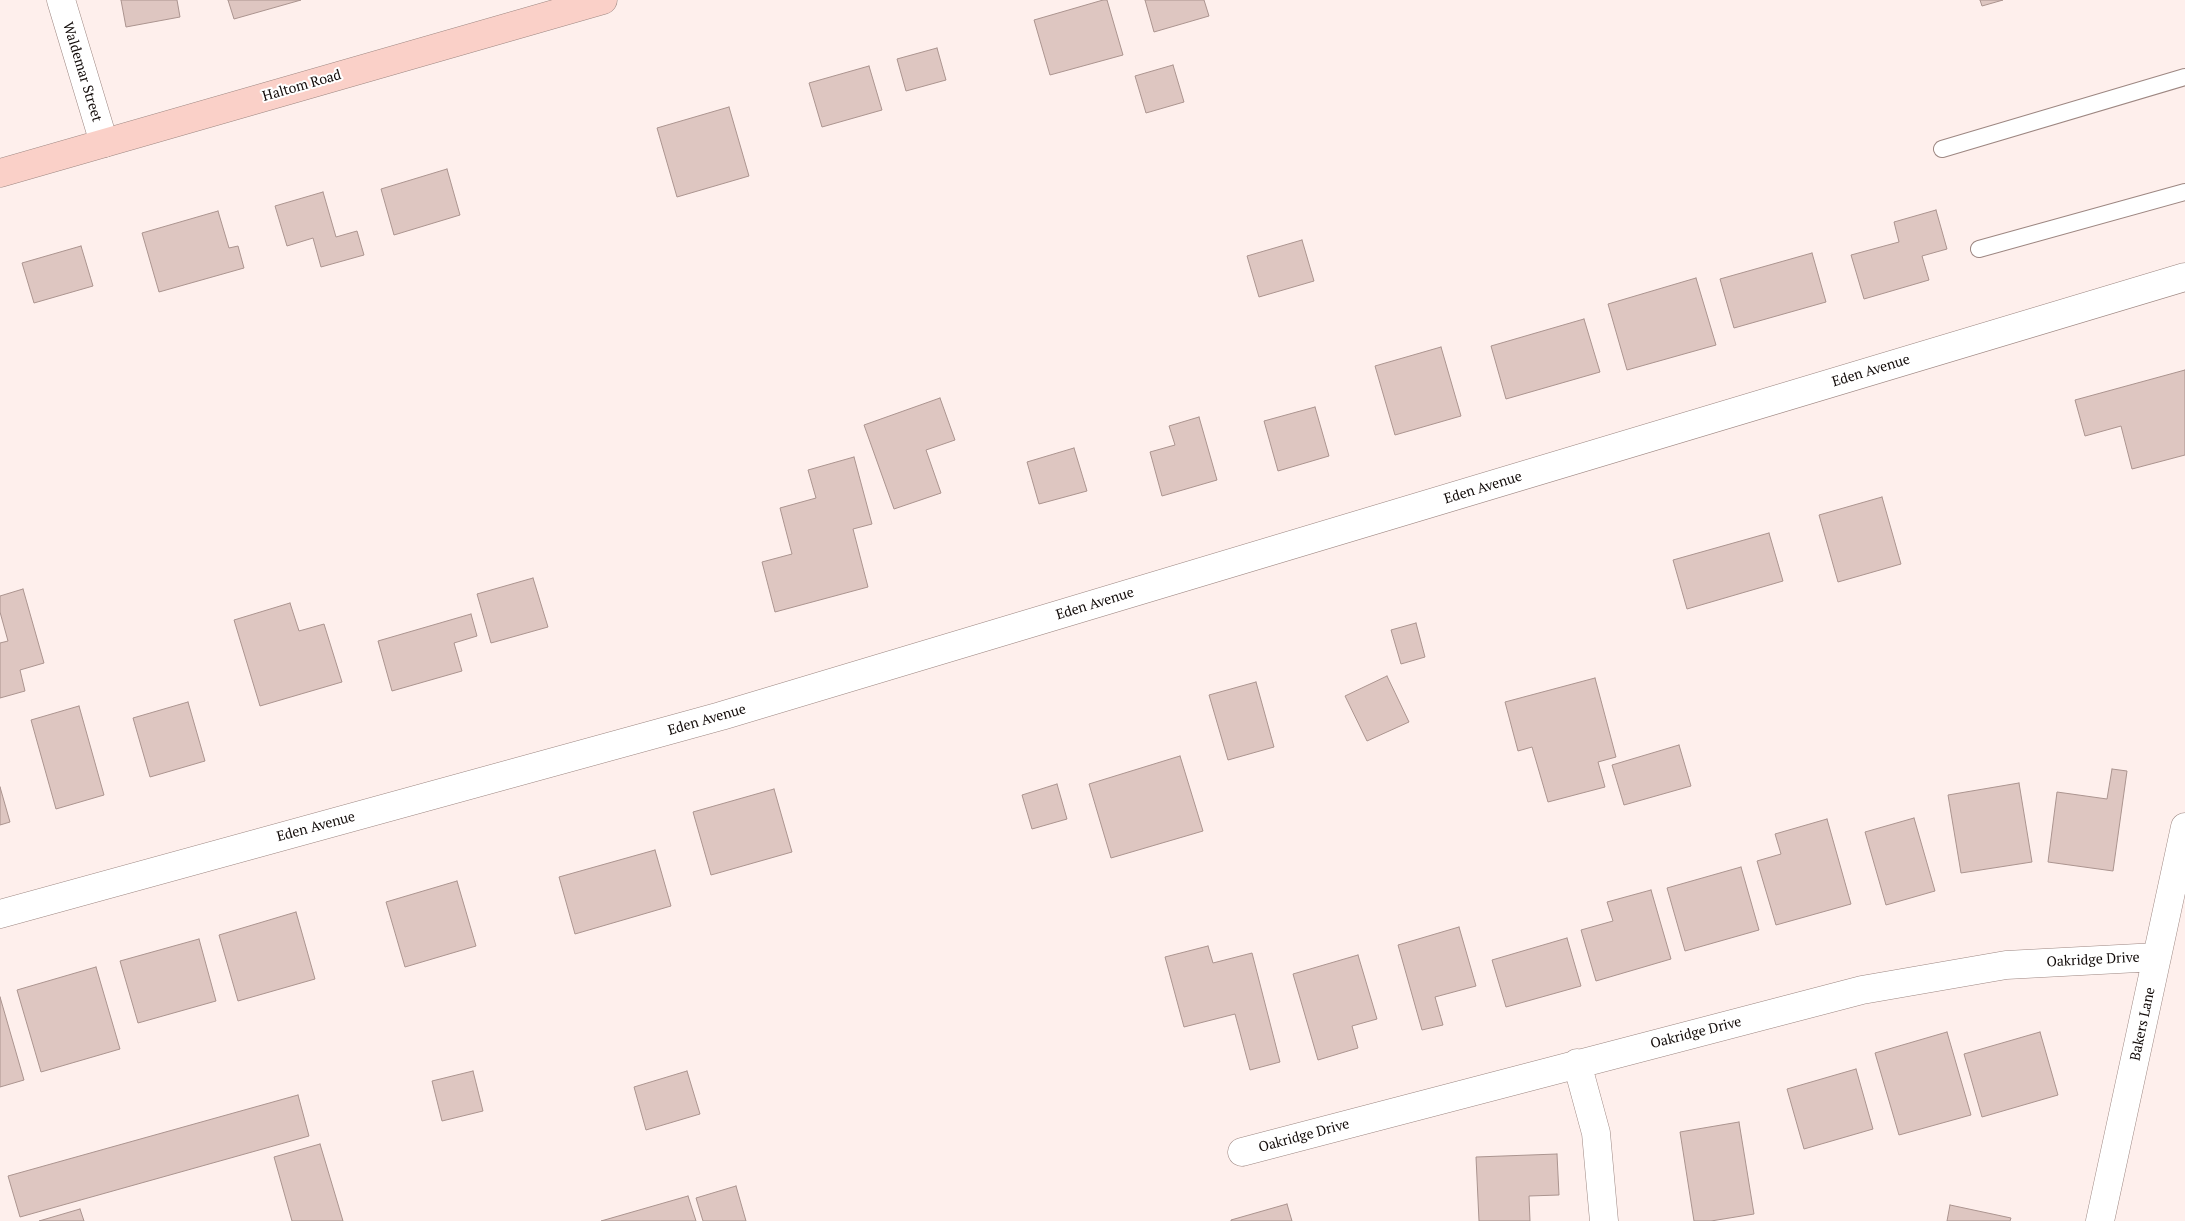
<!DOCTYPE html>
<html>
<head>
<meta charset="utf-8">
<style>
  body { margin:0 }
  canvas { display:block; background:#feefec }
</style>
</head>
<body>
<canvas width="2185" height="1221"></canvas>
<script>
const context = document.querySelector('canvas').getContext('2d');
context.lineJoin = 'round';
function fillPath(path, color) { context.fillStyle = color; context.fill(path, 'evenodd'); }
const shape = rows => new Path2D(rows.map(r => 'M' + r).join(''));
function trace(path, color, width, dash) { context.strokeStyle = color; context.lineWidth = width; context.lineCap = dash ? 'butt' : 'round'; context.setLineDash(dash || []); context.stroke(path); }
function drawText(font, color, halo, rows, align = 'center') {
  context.font = font + ' "PT Serif",serif'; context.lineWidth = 4; context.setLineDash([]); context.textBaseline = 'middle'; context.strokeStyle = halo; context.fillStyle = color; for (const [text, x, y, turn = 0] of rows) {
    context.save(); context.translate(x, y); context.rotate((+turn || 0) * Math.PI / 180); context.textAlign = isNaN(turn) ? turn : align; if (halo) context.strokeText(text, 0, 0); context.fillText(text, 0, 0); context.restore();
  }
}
const building = shape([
  [121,0,177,0,180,17,126,27,121,0],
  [228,0,301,0,234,19,228,0],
  [1103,0,1107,0,1123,55,1050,75,1034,20,1103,0],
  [1145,0,1204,0,1209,16,1154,32,1145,0],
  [1980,0,2003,0,1982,6,1980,0],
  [937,48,946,80,906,91,897,59,937,48],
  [1173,65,1184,102,1146,113,1135,76,1173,65],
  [869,66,882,110,822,127,809,83,869,66],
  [729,107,749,176,677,197,657,128,729,107],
  [447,169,460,215,394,235,381,189,447,169],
  [323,192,336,237,357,231,364,255,321,267,313,238,287,246,275,206,323,192],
  [1936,210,1947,249,1922,256,1929,280,1864,299,1851,255,1899,242,1894,222,1936,210],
  [218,211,229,248,238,246,244,268,159,292,142,233,218,211],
  [1302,240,1314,281,1259,297,1247,256,1302,240],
  [81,246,93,286,34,303,22,263,81,246],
  [1812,253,1826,302,1734,328,1720,279,1812,253],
  [1696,278,1716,345,1627,370,1608,304,1696,278],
  [1584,319,1600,372,1506,399,1491,346,1584,319],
  [1441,347,1461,416,1395,435,1375,366,1441,347],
  [2185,370,2185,455,2132,469,2121,426,2085,436,2075,400,2185,370],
  [940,398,955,440,926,450,941,493,894,509,864,425,940,398],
  [1315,407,1329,456,1278,471,1264,421,1315,407],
  [1199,417,1217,480,1162,496,1150,452,1175,445,1169,426,1199,417],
  [1074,448,1087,491,1039,504,1027,462,1074,448],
  [854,457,872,524,853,529,868,587,775,612,762,562,792,554,780,508,816,498,808,470,854,457],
  [1882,497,1901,564,1838,582,1819,515,1882,497],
  [1769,533,1783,581,1687,609,1673,560,1769,533],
  [533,578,548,627,491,643,477,594,533,578],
  [23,589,44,663,20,670,25,691,0,698,0,643,8,641,0,612,0,596,23,589],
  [290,603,299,631,324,624,342,682,260,706,234,620,290,603],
  [471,614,477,636,454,643,462,671,392,691,378,641,471,614],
  [1416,623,1425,657,1401,664,1391,630,1416,623],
  [1387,676,1409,722,1367,741,1345,696,1387,676],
  [1595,678,1616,757,1598,762,1605,787,1548,802,1532,747,1518,751,1505,702,1595,678],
  [1256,682,1274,747,1228,760,1209,695,1256,682],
  [188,702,205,761,150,777,133,718,188,702],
  [79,706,104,795,56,809,31,720,79,706],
  [1679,745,1691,786,1624,805,1612,765,1679,745],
  [1180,756,1203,831,1111,858,1089,784,1180,756],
  [2112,769,2127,771,2113,871,2048,862,2057,792,2107,799,2112,769],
  [2019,783,2032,862,1961,873,1948,795,2019,783],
  [1057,784,1067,819,1032,829,1022,795,1057,784],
  [0,787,10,822,0,825,0,787],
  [774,789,792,852,711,875,693,812,774,789],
  [1914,818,1935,891,1886,905,1865,832,1914,818],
  [1827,819,1851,904,1776,925,1757,861,1781,854,1775,834,1827,819],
  [655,850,671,906,575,934,559,877,655,850],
  [1741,867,1759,930,1685,951,1667,888,1741,867],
  [457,881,476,946,405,967,386,902,457,881],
  [1651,890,1671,959,1596,981,1581,930,1613,921,1607,902,1651,890],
  [296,912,315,979,238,1001,219,935,296,912],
  [1459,927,1476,986,1435,997,1443,1025,1422,1030,1398,945,1459,927],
  [1567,938,1581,986,1506,1007,1492,960,1567,938],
  [199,939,216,1001,138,1023,120,961,199,939],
  [1208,946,1213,963,1252,953,1280,1062,1250,1070,1235,1014,1184,1027,1165,957,1208,946],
  [1358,955,1377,1019,1352,1026,1358,1048,1318,1060,1293,974,1358,955],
  [96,967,120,1049,41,1072,17,990,96,967],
  [0,997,24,1080,0,1087,0,997],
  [1947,1032,1971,1115,1899,1135,1875,1053,1947,1032],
  [2040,1032,2058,1095,1982,1117,1964,1054,2040,1032],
  [1856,1069,1873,1129,1804,1149,1787,1089,1856,1069],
  [473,1071,483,1111,442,1121,432,1081,473,1071],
  [687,1071,700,1114,646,1130,634,1087,687,1071],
  [298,1095,309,1136,20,1217,8,1176,298,1095],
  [1739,1122,1754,1214,1711,1221,1694,1221,1680,1132,1739,1122],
  [320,1144,343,1221,292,1221,274,1157,320,1144],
  [1557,1154,1559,1195,1529,1196,1530,1221,1479,1221,1476,1157,1557,1154],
  [736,1186,746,1221,703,1221,696,1198,736,1186],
  [688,1196,696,1221,601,1221,688,1196],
  [1287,1204,1292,1221,1231,1221,1231,1220,1287,1204],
  [1950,1205,2011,1218,2010,1221,1947,1221,1950,1205],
  [80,1209,84,1221,39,1221,80,1209]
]);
const lane = shape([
  [1942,149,2185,77],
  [1979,249,2185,192]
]);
const street = shape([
  [61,0,104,143],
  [0,914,721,716,2185,277],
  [1577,1063,1596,1133,1604,1221],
  [1242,1152,1862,990,2006,965,2157,957],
  [2100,1221,2185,827]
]);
const secondary = shape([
  [0,173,603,0]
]);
const streetNames = [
  ["Waldemar Street",82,72,73],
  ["Haltom Road",302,86,-16],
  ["Eden Avenue",1871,371,-17],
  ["Eden Avenue",1483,488,-17],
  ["Eden Avenue",1095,604,-17],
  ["Eden Avenue",707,720,-16],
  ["Eden Avenue",316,827,-15],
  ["Oakridge Drive",2093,960,-3],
  ["Bakers Lane",2143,1024,-78],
  ["Oakridge Drive",1696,1033,-14],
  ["Oakridge Drive",1304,1136,-15]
];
fillPath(building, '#dec6c1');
trace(building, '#ab948f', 1);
trace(lane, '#9d8782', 18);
trace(street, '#9d8782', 29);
trace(secondary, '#9d8782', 29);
trace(lane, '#fff', 16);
trace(street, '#fff', 28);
trace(secondary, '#fad0c8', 28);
drawText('14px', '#110a08', '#fff', streetNames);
</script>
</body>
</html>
